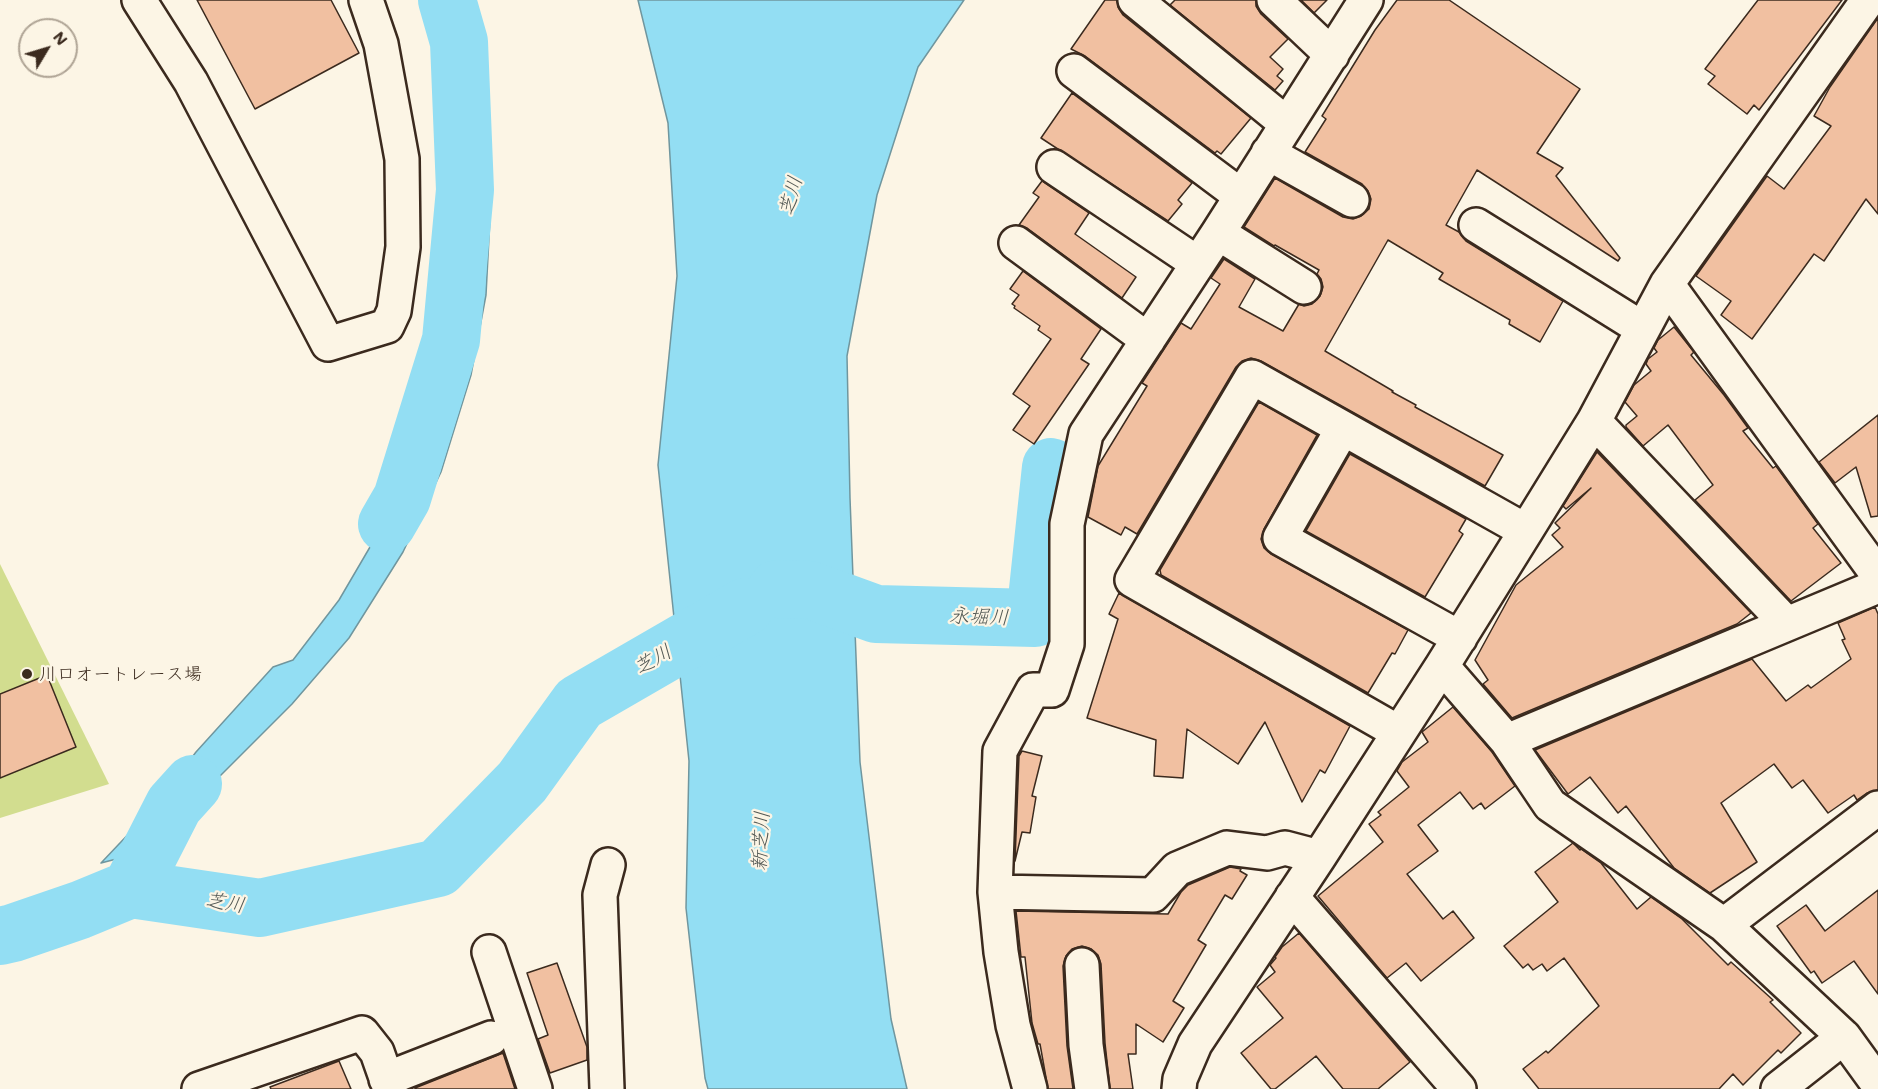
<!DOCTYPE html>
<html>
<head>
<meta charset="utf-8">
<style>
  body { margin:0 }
  #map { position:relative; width:1878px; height:1089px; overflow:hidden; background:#fcf5e5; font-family:Mali,sans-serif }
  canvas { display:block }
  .north { position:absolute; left:18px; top:18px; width:60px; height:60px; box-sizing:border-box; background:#fcf5e5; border:2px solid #afa495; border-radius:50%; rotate:52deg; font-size:16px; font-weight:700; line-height:24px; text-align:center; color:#3b2a1e }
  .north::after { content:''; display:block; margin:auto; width:21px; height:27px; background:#3b2a1e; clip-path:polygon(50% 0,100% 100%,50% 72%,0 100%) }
</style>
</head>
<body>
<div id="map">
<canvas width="1878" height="1089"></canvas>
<div class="north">N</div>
</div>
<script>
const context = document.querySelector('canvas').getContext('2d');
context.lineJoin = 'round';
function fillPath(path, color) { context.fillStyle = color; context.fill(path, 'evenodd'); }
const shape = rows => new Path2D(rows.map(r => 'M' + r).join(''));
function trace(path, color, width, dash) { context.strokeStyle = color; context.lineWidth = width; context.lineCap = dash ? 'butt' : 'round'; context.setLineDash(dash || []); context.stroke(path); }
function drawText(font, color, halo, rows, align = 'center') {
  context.font = font + ' Mali,"Klee One",sans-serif'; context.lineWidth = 4.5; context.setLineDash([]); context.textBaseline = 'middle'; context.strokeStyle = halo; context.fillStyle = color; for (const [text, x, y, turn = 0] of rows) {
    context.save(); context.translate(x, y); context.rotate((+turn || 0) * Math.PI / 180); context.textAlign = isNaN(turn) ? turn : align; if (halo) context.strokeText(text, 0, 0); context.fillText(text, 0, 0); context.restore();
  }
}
const green = shape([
  [0,564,109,784,0,818]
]);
const water = shape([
  [424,0,457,0,482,106,491,199,486,295,471,375,441,472,403,552,349,638,292,704,218,778,182,842,101,863,155,806,196,752,273,667,293,660,339,600,394,506,422,440,448,340,461,265,459,167,447,75,424,0],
  [638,0,964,0,918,67,877,195,847,356,850,498,860,762,891,1019,907,1089,708,1089,705,1078,686,908,689,761,658,465,677,276,668,123,638,0]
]);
const river = shape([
  [387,524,402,498,451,340,465,190,459,42,447,0],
  [777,589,810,590,876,614,1035,618,1051,467],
  [131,889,174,805,193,784],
  [0,936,13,933,80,910,131,889,260,908,438,868,522,782,579,703,745,607]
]);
const building = shape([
  [197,0,331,0,359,53,255,109,197,0],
  [1105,0,1117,0,1118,7,1123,15,1251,118,1221,154,1217,151,1215,153,1085,56,1071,49,1105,0],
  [1175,0,1256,0,1256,6,1261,14,1288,39,1270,57,1283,69,1277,76,1283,81,1275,90,1170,5,1175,0],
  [1301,0,1327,0,1314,13,1301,0],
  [1397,0,1449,0,1580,89,1537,153,1563,168,1556,176,1620,258,1618,261,1477,170,1446,225,1459,232,1466,241,1563,301,1540,342,1509,324,1510,320,1439,279,1443,273,1388,240,1325,351,1393,391,1392,392,1416,405,1415,407,1503,455,1485,486,1261,361,1251,358,1242,361,1236,367,1137,534,1125,527,1121,535,1088,517,1098,466,1147,386,1142,383,1181,323,1191,329,1220,284,1211,278,1224,259,1255,279,1239,307,1283,331,1299,304,1304,306,1312,304,1320,296,1323,287,1321,279,1317,274,1319,270,1275,245,1274,246,1244,227,1275,178,1343,217,1353,219,1361,216,1369,209,1371,199,1368,191,1362,184,1305,152,1326,119,1322,116,1375,30,1397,0],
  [1758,0,1842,0,1759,110,1754,105,1747,114,1708,84,1715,76,1705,69,1758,0],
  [1878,18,1878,214,1866,199,1824,261,1814,254,1752,339,1721,315,1731,301,1696,276,1767,176,1784,189,1831,126,1814,116,1830,87,1878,18],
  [1072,93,1192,183,1178,200,1182,204,1168,221,1041,138,1072,93],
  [1042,181,1089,213,1075,234,1136,277,1122,298,1027,228,1019,225,1039,197,1033,193,1042,181],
  [1023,271,1101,329,1081,359,1089,364,1034,444,1013,430,1030,406,1013,394,1051,339,1038,330,1040,326,1014,308,1015,306,1012,304,1019,295,1010,289,1023,271],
  [1674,327,1694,352,1691,355,1724,395,1748,428,1743,431,1773,468,1776,466,1818,524,1813,528,1841,563,1791,601,1695,500,1713,485,1668,425,1643,446,1626,427,1626,425,1637,416,1625,402,1634,385,1651,371,1646,364,1648,359,1657,352,1654,348,1658,340,1674,327],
  [1259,402,1317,435,1264,529,1261,539,1264,548,1271,554,1408,630,1395,654,1392,653,1368,693,1161,575,1160,570,1259,402],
  [1878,415,1878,516,1871,517,1856,467,1835,483,1819,462,1878,415],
  [1597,452,1751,613,1737,624,1512,718,1483,684,1488,680,1475,660,1516,585,1563,547,1552,535,1560,528,1555,523,1591,488,1566,509,1563,506,1597,452],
  [1350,454,1466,519,1459,531,1463,534,1425,597,1306,531,1350,454],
  [1119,593,1350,726,1325,773,1320,770,1302,802,1265,722,1238,764,1187,729,1183,778,1154,776,1156,740,1087,718,1118,619,1109,614,1119,593],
  [1875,607,1878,614,1878,790,1867,793,1857,800,1854,795,1828,813,1803,780,1792,788,1774,764,1721,803,1757,862,1710,893,1674,868,1626,806,1618,813,1590,777,1568,794,1535,750,1752,659,1786,701,1808,685,1811,688,1851,659,1842,640,1845,639,1838,623,1875,607],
  [47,675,76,747,0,778,0,694,47,675],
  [1453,707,1492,752,1515,786,1485,809,1481,803,1473,809,1460,792,1418,825,1438,851,1407,874,1443,919,1453,911,1474,938,1421,981,1406,963,1387,978,1318,896,1383,842,1369,824,1381,815,1378,812,1409,787,1397,771,1402,762,1428,742,1422,732,1453,707],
  [1022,751,1042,756,1032,796,1036,797,1030,833,1022,832,1015,861,1019,756,1022,751],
  [1573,843,1580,850,1581,849,1601,863,1637,909,1651,897,1682,919,1728,965,1731,962,1773,1000,1770,1002,1801,1033,1781,1053,1778,1050,1743,1085,1733,1074,1719,1089,1539,1089,1523,1069,1546,1051,1548,1053,1599,1006,1564,958,1547,971,1542,964,1533,970,1528,964,1523,968,1504,946,1558,902,1535,872,1573,843],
  [1230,867,1241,869,1240,871,1247,875,1232,899,1225,895,1198,940,1206,945,1173,1001,1184,1008,1163,1042,1136,1024,1136,1054,1128,1054,1133,1089,1110,1089,1105,1043,1101,964,1098,955,1091,949,1082,946,1072,949,1066,956,1063,966,1067,1046,1073,1089,1048,1089,1040,1044,1038,1044,1032,1023,1025,957,1021,957,1016,911,1168,914,1181,892,1188,885,1230,867],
  [1878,890,1878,994,1854,961,1822,983,1814,971,1811,973,1777,926,1806,905,1825,931,1878,890],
  [1299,933,1410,1062,1378,1089,1343,1089,1316,1056,1275,1089,1271,1089,1241,1053,1283,1018,1257,987,1275,972,1270,965,1276,958,1275,957,1282,947,1299,933],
  [557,963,587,1047,587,1060,550,1073,538,1039,548,1035,527,973,557,963],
  [503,1053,515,1089,415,1089,415,1088,503,1053],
  [339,1061,351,1089,271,1089,270,1087,339,1061]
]);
const minor = shape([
  [139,0,191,82,328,344,387,326,394,311,403,247,402,159,381,44,366,0],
  [1135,0,1287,124],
  [1274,0,1332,55],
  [1074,71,1241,196],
  [1268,153,1352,200],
  [1054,167,1197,263],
  [1476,225,1643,329],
  [1218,233,1304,287],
  [1016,243,1148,340],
  [1667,284,1878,575],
  [1594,421,1787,624],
  [1343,428,1280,538,1460,638],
  [1442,666,1507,741,1550,805,1724,925,1844,1037,1878,1084],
  [1398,732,1132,580,1252,377,1526,531],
  [1507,741,1878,586],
  [1319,857,1285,848,1267,853,1227,848,1177,869,1153,895,995,892,1000,751,1033,690,1052,690,1067,644,1067,524,1086,434,1218,233,1366,0],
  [995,892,1001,952,1013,1025,1030,1089],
  [1292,897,1459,1089],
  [1724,925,1878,808],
  [489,952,535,1089],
  [1082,965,1086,1045,1092,1089],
  [386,1079,491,1038],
  [199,1089,362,1033,377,1052,390,1089],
  [607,1089,600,895,608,865],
  [1179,1089,1180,1079,1195,1044,1319,857,1442,666,1526,531,1594,421,1667,284,1868,0],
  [1778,1089,1844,1037]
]);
const markers = [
  [27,674,6,"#3b2a1e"]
];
const poiNames = [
  ["川口オートレース場",39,674]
];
const waterNames = [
  ["芝川",791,196,-75],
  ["永堀川",979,617,2],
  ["芝川",653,660,-30],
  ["新芝川",761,841,-87],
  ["芝川",225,903,9]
];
fillPath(green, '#d2dd8f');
fillPath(water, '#93def3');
trace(water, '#70969e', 1.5);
trace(river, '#93def3', 58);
fillPath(building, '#f1c0a1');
trace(building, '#3b2a1e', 1.5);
trace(minor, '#3b2a1e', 38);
trace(minor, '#fcf5e5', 33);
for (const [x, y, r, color] of markers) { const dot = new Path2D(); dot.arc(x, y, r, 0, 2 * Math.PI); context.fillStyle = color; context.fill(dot); trace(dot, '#fcf5e5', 2); }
drawText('18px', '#3b2a1e', '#fcf5e5', poiNames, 'left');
drawText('italic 20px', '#515753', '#fcf5e5', waterNames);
</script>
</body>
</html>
